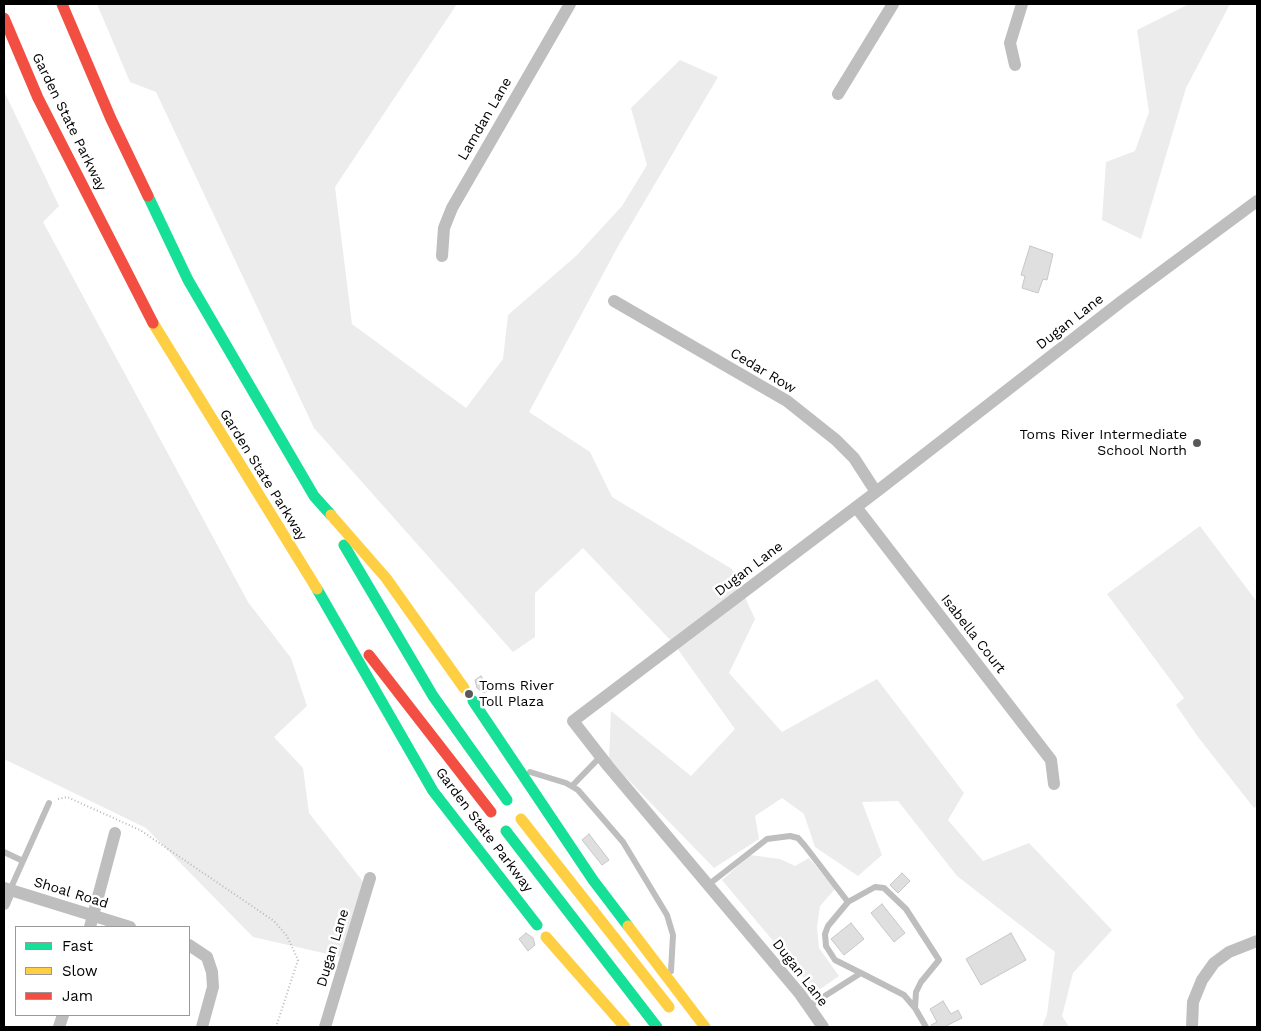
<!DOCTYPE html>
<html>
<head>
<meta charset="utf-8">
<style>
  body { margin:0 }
  #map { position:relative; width:1261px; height:1031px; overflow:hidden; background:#fff; font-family:"Work Sans",sans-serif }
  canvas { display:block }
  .frame { position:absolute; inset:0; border:5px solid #000; pointer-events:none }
  .legend { position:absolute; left:15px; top:926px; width:175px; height:90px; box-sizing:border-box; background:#fff; border:1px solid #999; margin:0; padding:6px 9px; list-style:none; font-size:15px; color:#000 }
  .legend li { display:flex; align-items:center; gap:10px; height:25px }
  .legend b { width:25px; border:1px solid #999 }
</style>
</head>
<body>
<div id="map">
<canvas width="1261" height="1031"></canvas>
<div class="frame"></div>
<ul class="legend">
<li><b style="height:6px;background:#16e098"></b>Fast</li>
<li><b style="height:6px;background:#ffcf43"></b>Slow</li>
<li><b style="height:6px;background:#f24e42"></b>Jam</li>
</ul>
</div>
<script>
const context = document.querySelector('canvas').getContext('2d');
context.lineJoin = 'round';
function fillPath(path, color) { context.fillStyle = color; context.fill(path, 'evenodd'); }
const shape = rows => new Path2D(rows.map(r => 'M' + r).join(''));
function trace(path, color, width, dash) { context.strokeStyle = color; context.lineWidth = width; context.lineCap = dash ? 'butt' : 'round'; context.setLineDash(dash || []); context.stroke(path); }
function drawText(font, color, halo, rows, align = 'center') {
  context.font = font + ' "Work Sans",sans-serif'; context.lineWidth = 5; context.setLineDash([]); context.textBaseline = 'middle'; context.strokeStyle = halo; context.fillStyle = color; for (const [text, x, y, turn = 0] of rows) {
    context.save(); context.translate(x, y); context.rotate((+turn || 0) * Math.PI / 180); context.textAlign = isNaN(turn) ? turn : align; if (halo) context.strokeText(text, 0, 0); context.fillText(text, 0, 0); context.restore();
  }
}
const green = shape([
  [97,4,457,4,335,187,352,324,466,408,503,359,508,315,576,256,622,206,647,165,631,108,680,60,718,77,617,248,529,412,590,452,612,497,732,569,755,619,729,673,782,732,877,679,964,793,948,820,983,861,1029,843,1112,930,1073,973,1062,1016,1069,1027,1042,1027,1047,1014,1055,952,957,876,898,801,862,802,882,855,858,876,815,847,804,814,782,798,755,816,759,839,714,868,609,760,611,711,691,776,735,729,674,644,583,548,535,593,535,637,513,652,314,428,156,92,130,82],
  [1189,4,1230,4,1186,88,1141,239,1102,220,1106,162,1135,151,1149,112,1137,30],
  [4,91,59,206,43,222,248,602,291,658,307,706,274,737,303,768,309,813,364,883,341,957,253,937,146,828,4,759],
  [1200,526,1257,602,1257,806,1254,808,1198,737,1176,705,1184,698,1107,594],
  [750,855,780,859,795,866,809,858,835,889,820,906,817,927,819,948,839,976,816,992,722,880]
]);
const building = shape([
  [1030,246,1053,254,1047,280,1043,279,1038,293,1022,288,1025,276,1021,275,1030,246],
  [481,676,490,689,484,693,477,688,475,680,481,676],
  [589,834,609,860,602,865,582,840,589,834],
  [902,873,910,881,898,893,890,885,902,873],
  [882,904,905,933,894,942,871,913,882,904],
  [851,923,864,939,844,955,831,939,851,923],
  [526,933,533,938,535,945,528,951,519,939,526,933],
  [1011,933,1026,960,981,985,966,959,1011,933],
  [943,1001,951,1014,958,1010,962,1018,944,1027,932,1027,931,1025,937,1022,930,1009,943,1001]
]);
const path = shape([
  [58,799,67,797,140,830,274,921,287,936,298,960,276,1027]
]);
const lane = shape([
  [530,772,566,783,578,790,623,842,667,915,673,935,671,971],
  [572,786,601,756],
  [4,852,23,861,10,890],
  [23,861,49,803],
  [708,885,767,839,790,836,798,838,805,846,848,902],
  [861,973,835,960,826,946,825,934,828,926,848,902,875,887,884,888,906,909,939,960,921,982,916,992,915,1008,926,1027],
  [809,1006,861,973,904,995,915,1008]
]);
const street = shape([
  [1015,65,1010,43,1022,4],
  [838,94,893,4],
  [442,256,444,228,452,208,570,4],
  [614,301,787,401,836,440,854,458,876,492],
  [856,507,1051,760,1054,784],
  [4,888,130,927],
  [4,904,10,890],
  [90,927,115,833],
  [189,945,207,957,212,972,213,987,202,1027],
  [59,1027,63,1015],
  [325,1027,370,878],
  [823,1027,800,994,608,766,573,721,876,492,1122,301,1257,201],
  [1192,1027,1193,1002,1202,980,1214,963,1229,952,1257,941]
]);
const fast = shape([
  [148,196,188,280,314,496,331,515],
  [344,545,433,696,507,800],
  [317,589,433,791,537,925],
  [473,701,593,880,628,926],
  [506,831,657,1027]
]);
const slow = shape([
  [153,323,317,589],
  [331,515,386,578,464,688],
  [521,819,669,1007],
  [628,926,705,1027],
  [546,937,625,1027]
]);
const jam = shape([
  [62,4,111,119,148,196],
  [4,18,38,98,153,323],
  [369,655,491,812]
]);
const markers = [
  [1197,443,5,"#595959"],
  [469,694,5,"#595959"]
];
const streetNames = [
  ["Lamdan Lane",485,119,-60],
  ["Garden State Parkway",69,122,64],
  ["Dugan Lane",1070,322,-38],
  ["Cedar Row",763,371,31],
  ["Garden State Parkway",263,475,58],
  ["Dugan Lane",749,569,-37],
  ["Isabella Court",973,634,52],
  ["Garden State Parkway",484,830,53],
  ["Shoal Road",71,893,17],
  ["Dugan Lane",333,948,-73],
  ["Dugan Lane",800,973,52]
];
const poiNames = [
  ["Toms River Intermediate",1187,435],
  ["School North",1187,451],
  ["Toms River",479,686,"left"],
  ["Toll Plaza",479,702,"left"]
];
fillPath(green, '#ececec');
fillPath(building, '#dfdfdf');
trace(building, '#c7c7c7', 1);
trace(path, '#b9b9b9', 2, [1, 2.5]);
trace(lane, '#bebebe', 6);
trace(street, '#bebebe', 12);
trace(fast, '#16e098', 11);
trace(slow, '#ffcf43', 11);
trace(jam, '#f24e42', 11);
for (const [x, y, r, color] of markers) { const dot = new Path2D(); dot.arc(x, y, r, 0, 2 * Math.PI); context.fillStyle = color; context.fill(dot); trace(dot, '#fff', 2); }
drawText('14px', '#000', '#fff', streetNames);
drawText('14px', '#000', '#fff', poiNames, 'right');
</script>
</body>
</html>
